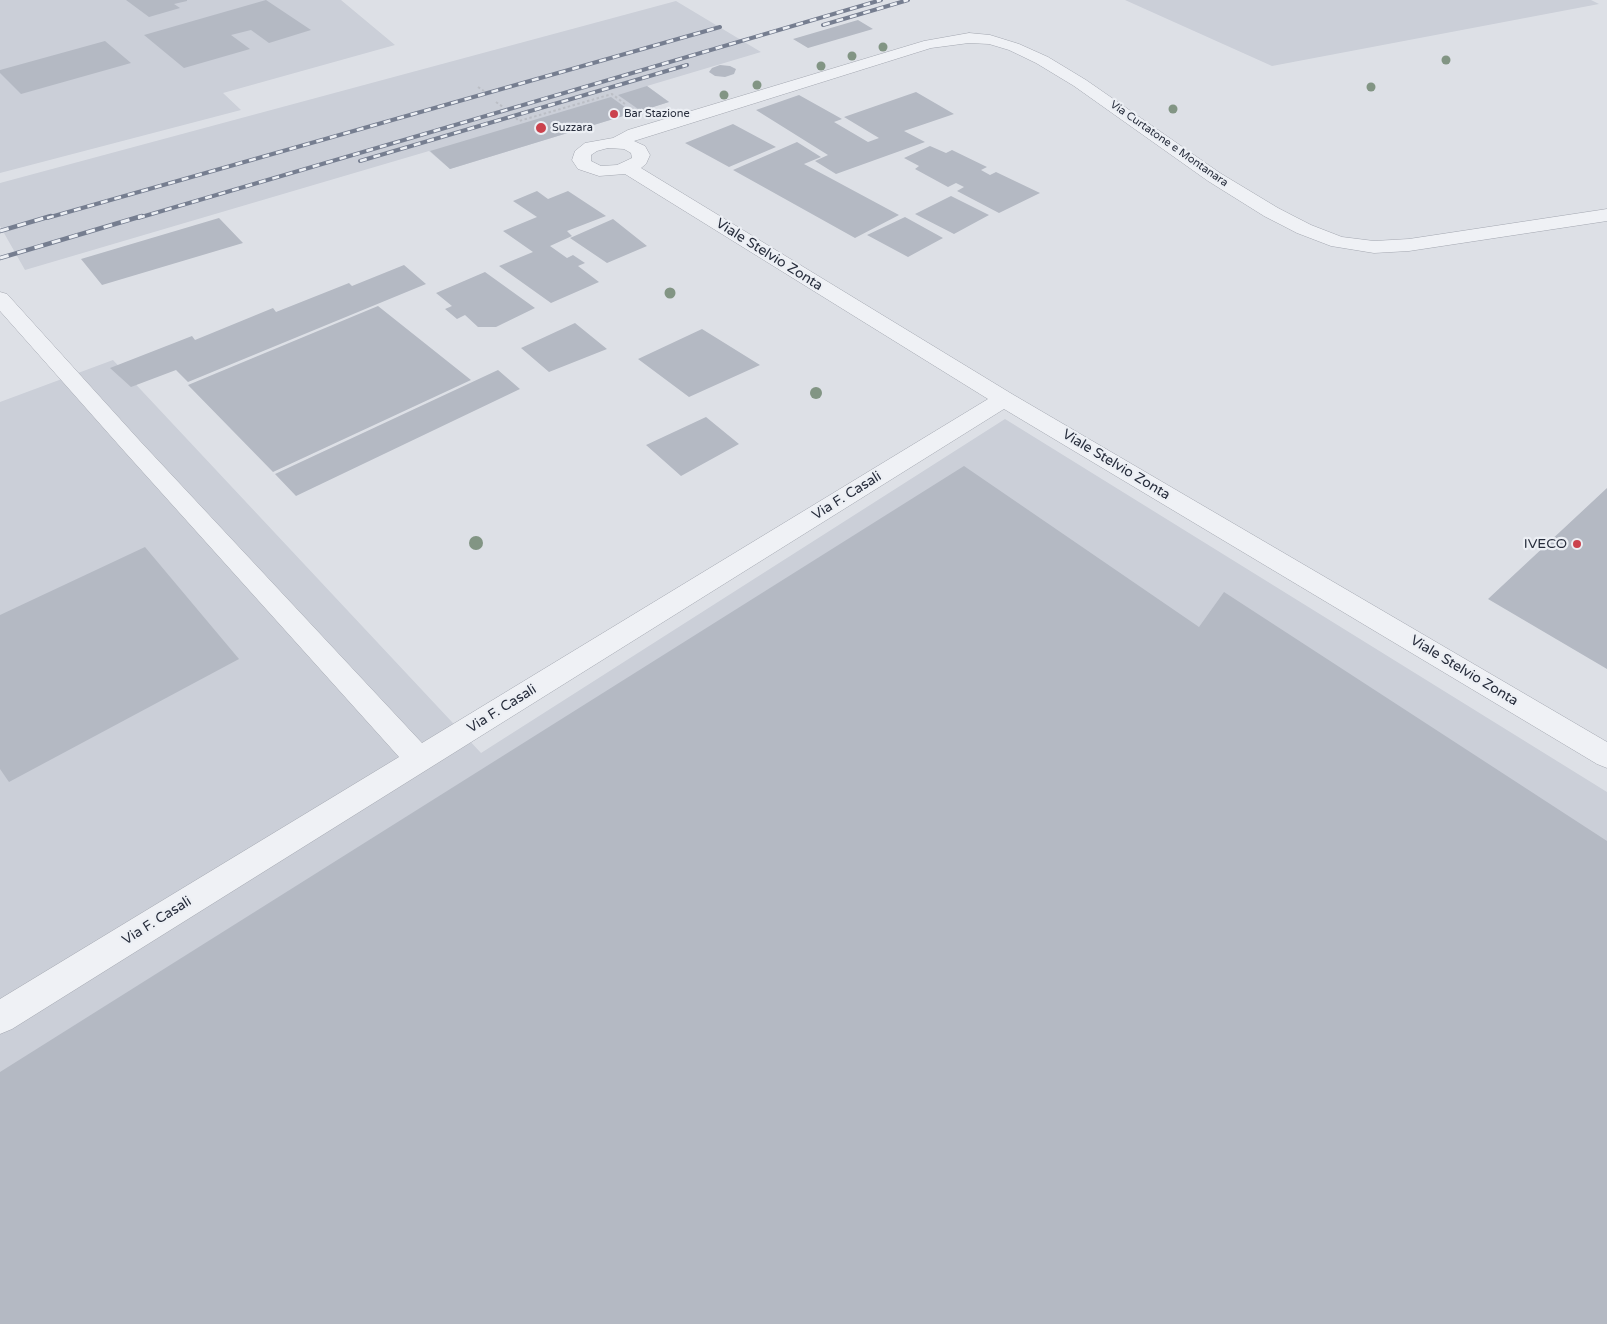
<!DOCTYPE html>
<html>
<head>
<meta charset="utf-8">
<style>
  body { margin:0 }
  canvas { display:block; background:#dde0e6 }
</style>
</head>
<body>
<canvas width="1607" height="1324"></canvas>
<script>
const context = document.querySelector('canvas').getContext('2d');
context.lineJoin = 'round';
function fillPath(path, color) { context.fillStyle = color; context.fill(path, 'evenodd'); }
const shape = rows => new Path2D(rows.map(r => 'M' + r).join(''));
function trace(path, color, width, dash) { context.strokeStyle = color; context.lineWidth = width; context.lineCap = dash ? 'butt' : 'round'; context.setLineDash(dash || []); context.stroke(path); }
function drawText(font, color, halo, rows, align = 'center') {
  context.font = font + ' "Varela Round",sans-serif'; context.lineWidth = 4.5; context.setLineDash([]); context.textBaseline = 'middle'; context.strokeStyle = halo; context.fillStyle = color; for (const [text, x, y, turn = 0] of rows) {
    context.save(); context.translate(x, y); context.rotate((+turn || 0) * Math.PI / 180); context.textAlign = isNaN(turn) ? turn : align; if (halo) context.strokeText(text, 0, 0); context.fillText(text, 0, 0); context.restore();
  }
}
const built = shape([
  [0,0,341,0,395,45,223,93,241,110,0,173],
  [1125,0,1591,0,1599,4,1272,66],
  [676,1,761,52,647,86,669,102,450,169,429,151,25,270,0,226,0,183],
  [113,360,481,753,1005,419,1607,792,1607,1324,0,1324,0,402]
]);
const building = shape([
  [126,0,187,0,187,1,174,4,180,8,149,17],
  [266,0,311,30,269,43,251,30,231,35,250,49,184,68,144,35],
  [858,20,873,29,808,48,793,39],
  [105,41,131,63,21,94,0,73,0,70],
  [720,65,730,66,736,69,734,74,725,77,715,76,709,72,712,68],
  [647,86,669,102,641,111,618,95],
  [916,92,954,114,904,131,925,142,836,174,815,161,828,155,756,110,799,95,842,119,834,122,868,142,879,138,844,117],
  [611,97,633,113,450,169,430,151],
  [733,124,776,147,729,167,685,143],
  [797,142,821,157,804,164,899,215,855,238,733,170],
  [930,146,946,153,952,150,987,167,981,170,990,175,996,172,1040,193,999,213,957,191,964,187,956,183,948,187,915,169,919,166,904,158],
  [537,191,548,199,568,191,606,216,567,231,572,236,550,246,567,258,573,255,585,263,578,266,599,282,551,303,499,266,533,252,503,231,537,217,513,201],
  [951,196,989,215,954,234,915,214],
  [905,217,943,238,908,257,867,235],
  [219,218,243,243,102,285,81,259],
  [613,219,647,246,607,263,570,238],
  [404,265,426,284,188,382,176,370,131,387,110,368,192,336,195,340,273,308,276,312,349,283,352,286],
  [485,272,535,308,496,327,478,327,465,315,457,319,445,309,452,306,436,293],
  [378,306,471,380,273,472,188,385],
  [575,323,607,349,549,372,521,348],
  [702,329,760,365,689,397,638,359],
  [498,370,520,389,296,496,275,474],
  [706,417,739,444,681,476,646,445],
  [964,466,1199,627,1224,592,1607,841,1607,1324,0,1324,0,1072],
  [1607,488,1607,669,1488,599],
  [145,547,239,659,9,782,0,769,0,615]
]);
const path = shape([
  [478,87,484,91],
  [496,102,503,107],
  [516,118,519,121,612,94,625,104]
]);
const street = shape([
  [969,33,990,35,1019,44,1048,57,1086,80,1220,173,1278,208,1311,225,1342,237,1374,241,1409,239,1607,209,1607,221,1409,251,1374,253,1331,246,1297,233,1264,216,1208,181,1074,86,1036,63,1009,50,989,44,969,43,931,48,634,141,645,146,650,155,646,164,641,168,1012,394,1607,742,1607,768,1597,764,1004,409,12,1029,0,1034,0,999,399,757,124,451,0,311,0,292,7,294,140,441,422,743,988,399,625,174,599,176,578,169,572,160,575,151,585,143,613,138,628,130,924,41,969,33],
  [608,148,624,149,631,153,632,158,617,165,601,166,591,161,591,155,597,151,608,148]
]);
const railFar1 = shape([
  [823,25,908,0],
  [360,161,687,65],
  [47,218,720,27],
  [138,218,881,0]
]);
const rail = shape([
  [0,231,51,216],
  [0,258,142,216]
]);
const trees = [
  [883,47,4.5],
  [852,56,4.5],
  [1446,60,4.5],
  [821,66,4.5],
  [757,85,4.5],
  [1371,87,4.5],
  [724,95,4.5],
  [1173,109,4.5],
  [670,293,5.5],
  [816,393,6],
  [476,543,7]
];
const markers = [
  [614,114,5,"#cb424d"],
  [541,128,6,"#cb424d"],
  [1577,544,5,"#cb424d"]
];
const farPoinames = [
  ["Bar Stazione",624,114],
  ["Suzzara",552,128]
];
const farStreetnames = [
  ["Via Curtatone e Montanara",1169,144,35]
];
const streetNames = [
  ["Viale Stelvio Zonta",769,255,32],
  ["Viale Stelvio Zonta",1116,465,31],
  ["Via F. Casali",847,496,-32],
  ["Viale Stelvio Zonta",1464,671,31],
  ["Via F. Casali",502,709,-32],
  ["Via F. Casali",157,921,-32]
];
const poiNames = [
  ["IVECO",1567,544]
];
fillPath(built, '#cbcfd8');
fillPath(building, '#b4b9c3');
trace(street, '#a3a7b0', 1);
trace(path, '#bbbec5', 2, [2.5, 2.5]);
fillPath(street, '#eff1f5');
trace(railFar1, '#767e90', 4);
trace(rail, '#767e90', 4.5);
trace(railFar1, '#eceff4', 2.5, [7]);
trace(rail, '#eceff4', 3, [9]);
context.fillStyle = '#829584';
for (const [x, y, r] of trees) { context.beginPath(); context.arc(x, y, r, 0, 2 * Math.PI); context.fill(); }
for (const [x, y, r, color] of markers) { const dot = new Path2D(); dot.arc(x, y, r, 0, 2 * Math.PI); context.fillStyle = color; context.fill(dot); trace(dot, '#eceff4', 2); }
drawText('11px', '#272d3c', '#eceff4', farPoinames, 'left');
drawText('11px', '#272d3c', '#eceff4', farStreetnames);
drawText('14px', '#272d3c', '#eceff4', streetNames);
drawText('14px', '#272d3c', '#eceff4', poiNames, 'right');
</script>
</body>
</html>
